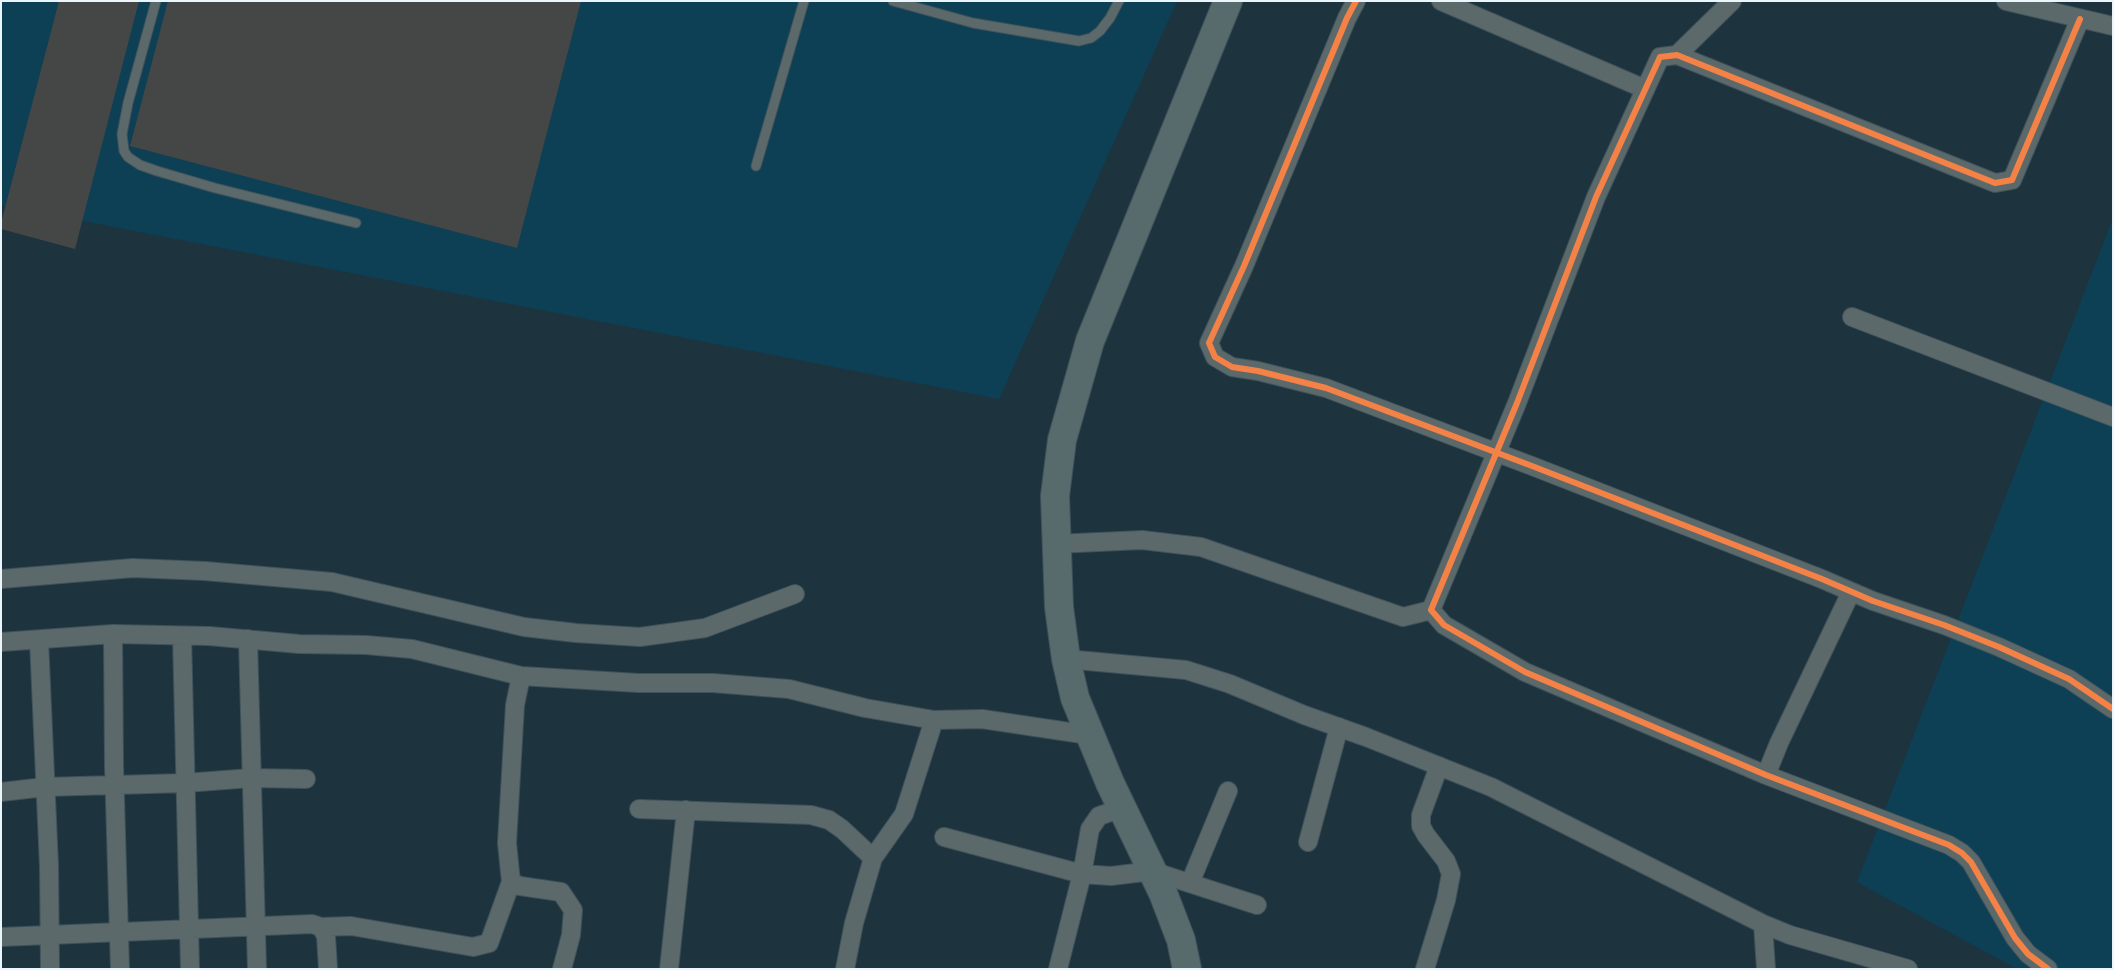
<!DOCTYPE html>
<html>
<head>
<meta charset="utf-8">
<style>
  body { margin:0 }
  #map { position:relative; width:2114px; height:970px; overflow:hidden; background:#1d343f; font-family:Barlow,sans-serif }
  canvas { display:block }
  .frame { position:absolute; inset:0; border:2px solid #ebf6fc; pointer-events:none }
</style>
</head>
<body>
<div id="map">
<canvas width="2114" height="970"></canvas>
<div class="frame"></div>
</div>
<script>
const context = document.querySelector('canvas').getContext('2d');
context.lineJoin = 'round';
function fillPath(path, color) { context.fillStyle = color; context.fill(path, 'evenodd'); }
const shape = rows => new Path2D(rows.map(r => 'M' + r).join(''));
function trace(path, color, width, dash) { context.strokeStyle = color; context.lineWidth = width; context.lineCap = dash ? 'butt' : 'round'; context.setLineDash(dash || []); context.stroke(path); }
const built = shape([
  [1,1,1177,1,999,399,1,205],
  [2113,218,2113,969,2017,969,1857,882]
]);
const building = shape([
  [59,1,139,1,75,249,1,229,1,223],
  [168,1,581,1,517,248,130,146]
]);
const lane = shape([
  [156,1,128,103,122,134,124,151,128,157,140,165,157,171,215,188,356,223],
  [893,1,973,23,1079,41,1091,38,1100,31,1110,18,1119,1],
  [756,166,804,1]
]);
const street = shape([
  [1356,1,1347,18,1244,266,1209,343,1215,357,1232,367,1258,371,1326,388,1532,466,1822,579,1873,601,1944,625,1999,647,2069,679,2113,709],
  [1441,1,1645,89],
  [2006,1,2113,26],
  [1677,55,1732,1],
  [1852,317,2113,417],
  [1055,544,1142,540,1201,547,1403,617,1431,610],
  [1,579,133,568,205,571,332,582,524,627,576,633,640,637,705,628,795,594],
  [113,634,114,766,120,969],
  [182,636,190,969],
  [248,639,257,969],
  [39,640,49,866,50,969],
  [1,642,113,634,209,636,299,644,366,645,412,649,521,676,638,683,713,683,789,689,865,708,934,720,982,719,1089,735],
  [1066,659,1186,670,1230,684,1304,715,1366,737,1491,787,1763,924,1790,935,1908,969],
  [521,676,515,705,507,843,511,882,520,886,561,892,573,910,571,935,562,969],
  [1766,775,1779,743,1851,592],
  [1,792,45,787,185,783,251,778,306,779],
  [639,809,811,815,829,820,842,829,873,858],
  [944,837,1082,874,1111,876,1152,871,1257,905],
  [1308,842,1339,727],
  [1190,883,1228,791],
  [1763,924,1766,969],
  [321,927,351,926,473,947,489,943,511,882],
  [1,937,312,924,321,927,326,936,328,969],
  [669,969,686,810],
  [845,969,854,923,873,858,904,814,934,720],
  [1058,969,1082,874,1090,829,1099,816,1122,808],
  [1425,969,1446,900,1451,874,1446,861,1426,835,1421,826,1421,815,1439,766],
  [2048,969,2028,954,2015,938,1971,862,1962,853,1949,845,1766,775,1525,672,1444,625,1431,610,1517,403,1596,197,1660,57,1677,55,1995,183,2012,180,2080,19]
]);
const primary = shape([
  [1187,969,1181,940,1163,893,1110,783,1075,698,1066,659,1059,607,1055,496,1062,440,1090,341,1228,1]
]);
const cycleway = shape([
  [1356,1,1347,18,1244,266,1209,343,1215,357,1232,367,1258,371,1326,388,1532,466,1822,579,1873,601,1944,625,1999,647,2069,679,2113,709],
  [2048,969,2028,954,2015,938,1971,862,1962,853,1949,845,1766,775,1525,672,1444,625,1431,610,1517,403,1596,197,1660,57,1677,55,1995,183,2012,180,2080,19]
]);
fillPath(built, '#0d3f55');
fillPath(building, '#454746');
trace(lane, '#40525b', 11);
trace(street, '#40525b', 20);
trace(primary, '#40525b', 30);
trace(lane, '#5c696a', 9);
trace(street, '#5c696a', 18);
trace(primary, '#576a6c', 28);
trace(cycleway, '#f48246', 6);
</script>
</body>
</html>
